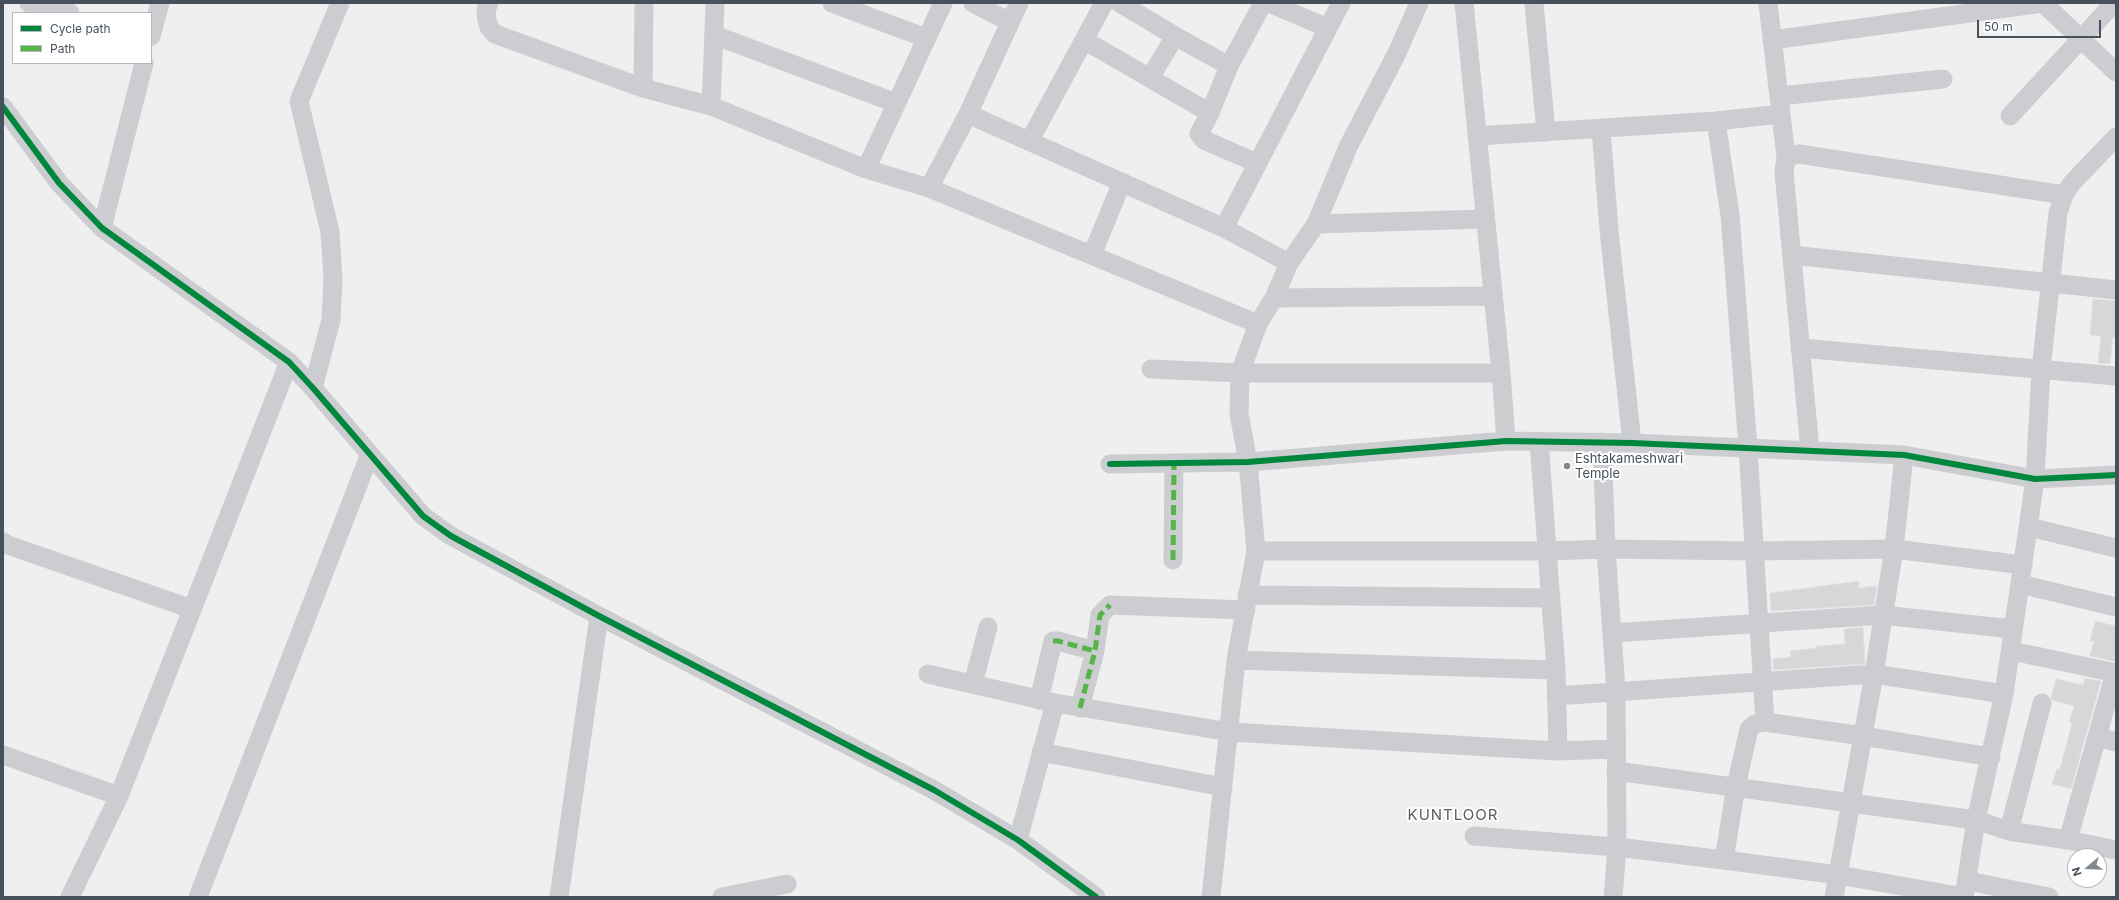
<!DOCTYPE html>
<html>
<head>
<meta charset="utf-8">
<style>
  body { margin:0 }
  #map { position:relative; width:2119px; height:900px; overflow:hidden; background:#f0efef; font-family:Inter,sans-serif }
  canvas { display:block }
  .frame { position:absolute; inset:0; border:4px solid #46515c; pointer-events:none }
  .legend { position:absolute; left:12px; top:12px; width:140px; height:52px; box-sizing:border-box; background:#fff; border:1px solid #b5b9be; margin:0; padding:5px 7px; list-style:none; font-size:12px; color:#46515c }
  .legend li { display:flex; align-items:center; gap:8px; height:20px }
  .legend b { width:20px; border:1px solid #b5b9be }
  .north { position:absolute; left:2067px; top:848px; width:40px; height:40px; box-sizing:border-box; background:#fff; border:1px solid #b5b9be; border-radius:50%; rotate:251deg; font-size:11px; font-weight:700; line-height:16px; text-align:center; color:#46515c }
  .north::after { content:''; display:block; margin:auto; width:14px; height:18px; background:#82888f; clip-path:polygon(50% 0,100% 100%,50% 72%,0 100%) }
  .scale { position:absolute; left:1977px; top:20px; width:124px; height:18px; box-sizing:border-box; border:2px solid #46515c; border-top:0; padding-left:5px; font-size:12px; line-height:14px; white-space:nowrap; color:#46515c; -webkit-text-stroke:3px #fff; paint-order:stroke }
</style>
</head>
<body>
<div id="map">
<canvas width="2119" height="900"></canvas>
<div class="frame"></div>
<ul class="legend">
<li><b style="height:5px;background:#00873e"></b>Cycle path</li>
<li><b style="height:5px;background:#57b448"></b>Path</li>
</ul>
<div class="north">N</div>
<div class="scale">50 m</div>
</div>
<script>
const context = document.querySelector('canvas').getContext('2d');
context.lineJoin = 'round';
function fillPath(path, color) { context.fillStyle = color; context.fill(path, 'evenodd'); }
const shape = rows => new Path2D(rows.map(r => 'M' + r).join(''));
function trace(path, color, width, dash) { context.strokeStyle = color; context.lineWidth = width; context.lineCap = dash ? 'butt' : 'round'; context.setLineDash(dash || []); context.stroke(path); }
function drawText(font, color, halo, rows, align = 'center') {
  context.font = font + ' Inter,sans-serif'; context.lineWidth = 4; context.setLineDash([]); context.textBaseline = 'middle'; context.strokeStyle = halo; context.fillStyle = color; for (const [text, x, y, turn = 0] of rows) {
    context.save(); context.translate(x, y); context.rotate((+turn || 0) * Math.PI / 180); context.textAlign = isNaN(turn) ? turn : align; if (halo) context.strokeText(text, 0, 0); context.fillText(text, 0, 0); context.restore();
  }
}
const building = shape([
  [2093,299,2116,301,2116,338,2113,338,2110,364,2098,363,2101,336,2090,335,2093,299],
  [1859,581,1859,588,1877,586,1874,605,1771,611,1770,593,1859,581],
  [2095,621,2116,626,2116,662,2090,656,2094,641,2090,641,2095,621],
  [1863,627,1865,664,1773,670,1773,659,1791,657,1790,651,1816,648,1816,646,1845,644,1844,629,1863,627],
  [2085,678,2101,681,2071,789,2052,784,2057,769,2060,769,2072,723,2069,722,2074,706,2052,700,2051,697,2056,679,2083,685,2085,678]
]);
const minor = shape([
  [29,3,70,13],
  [489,3,486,10,487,20,489,27,495,34,643,88,711,106,866,169,929,188,1258,324],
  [832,3,926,38],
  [973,3,1010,22],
  [1120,3,1175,36,1229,66],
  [1269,3,1328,28],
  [1464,3,1501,373,1506,441],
  [1534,3,1546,132],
  [1768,3,1786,157],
  [714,35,896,103],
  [151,36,160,3],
  [1084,40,1210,113],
  [1772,40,2043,3,2116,72],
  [1150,78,1175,36],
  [643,88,644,3],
  [1779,96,1943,79],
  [711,106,715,3],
  [3,107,59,183,102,228,289,362,313,388,423,516,451,536,599,616,934,790,1018,840,1096,897],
  [968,114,1224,228,1289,263],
  [2010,116,2114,3],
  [1716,121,1730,215,1748,448,1765,722],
  [1601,129,1609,230,1632,443],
  [1477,136,1716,121,1781,114],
  [1030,140,1104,3],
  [1257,163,1204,140,1199,134,1210,113,1229,66,1263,3],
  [866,169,943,3],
  [929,188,968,114,1019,3],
  [1316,224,1485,219],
  [102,228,144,63],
  [1224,228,1341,3],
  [1092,255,1122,182],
  [1792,255,2116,290],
  [1274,298,1492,296],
  [1800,348,2116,376],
  [1151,369,1240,373,1501,373],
  [313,388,331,320,333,279,330,232,299,101,340,3],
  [1539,442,1556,670,1558,751],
  [1602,442,1606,549,1616,691,1617,847,1613,897],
  [1810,450,1784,172,1786,157,1799,154,2064,195],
  [1110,464,1248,462,1506,441,1632,443,1904,455,2035,479,2116,475],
  [2029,527,2116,548],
  [3,542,8,545,192,609],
  [1256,551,1547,551,1606,549,1753,551,1894,549,2023,565],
  [1173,560,1174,463],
  [2020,584,2116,607],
  [1247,595,1551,598],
  [1613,633,1882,615,2013,629],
  [2012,651,2116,673],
  [1236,660,1556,670],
  [928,674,1055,703,1230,732,1558,751,1615,749],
  [973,684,988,627],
  [1556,696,1874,674,2004,694],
  [1039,700,1053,641,1058,641,1095,651],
  [1080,708,1095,651,1100,615,1110,605,1246,610],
  [2098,737,2116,742],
  [1041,752,1223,787],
  [3,755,119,796],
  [1616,771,1976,820,2009,831,2068,840,2116,850],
  [2009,831,2042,703],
  [1474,836,1617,847,1724,860,1839,875,1964,897],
  [1018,840,1055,703],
  [2068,840,2115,673],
  [1724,860,1736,786,1749,729,1755,724,1765,722,1863,736,1991,757],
  [1968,881,2049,897],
  [70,897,119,796,289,362],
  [198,897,370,454],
  [559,897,599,616],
  [722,897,787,884],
  [1211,897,1236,660,1256,551,1248,462,1239,414,1240,373,1258,324,1274,298,1289,263,1316,224,1349,145,1397,53,1419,3],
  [1834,897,1874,674,1894,549,1904,455],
  [1964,897,1976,820,2004,694,2035,479,2041,370,2058,213,2064,195,2072,183,2116,137]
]);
const quiet = shape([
  [1173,560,1174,463],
  [1053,641,1058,641,1095,651],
  [1080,708,1095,651,1100,615,1110,605]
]);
const cycleway = shape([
  [3,107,59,183,102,228,289,362,313,388,423,516,451,536,599,616,934,790,1018,840,1096,897],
  [1110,464,1248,462,1506,441,1632,443,1904,455,2035,479,2116,475]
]);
const markers = [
  [1567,466,4,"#82888f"]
];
const poiNames = [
  ["Eshtakameshwari",1575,459],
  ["Temple",1575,474]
];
const quarterNames = [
  ["KUNTLOOR",1453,815]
];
fillPath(building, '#d7d7d9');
trace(building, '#e1e1e2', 1);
trace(minor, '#cbcdd0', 19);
trace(quiet, '#57b448', 5, [10, 5]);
trace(cycleway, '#00873e', 6);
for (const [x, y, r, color] of markers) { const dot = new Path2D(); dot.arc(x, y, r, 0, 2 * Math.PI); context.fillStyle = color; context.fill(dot); trace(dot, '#fff', 1.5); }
drawText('13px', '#46515c', '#fff', poiNames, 'left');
context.letterSpacing = '1px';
drawText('15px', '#5a5e63', '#fff', quarterNames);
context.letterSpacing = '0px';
</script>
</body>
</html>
